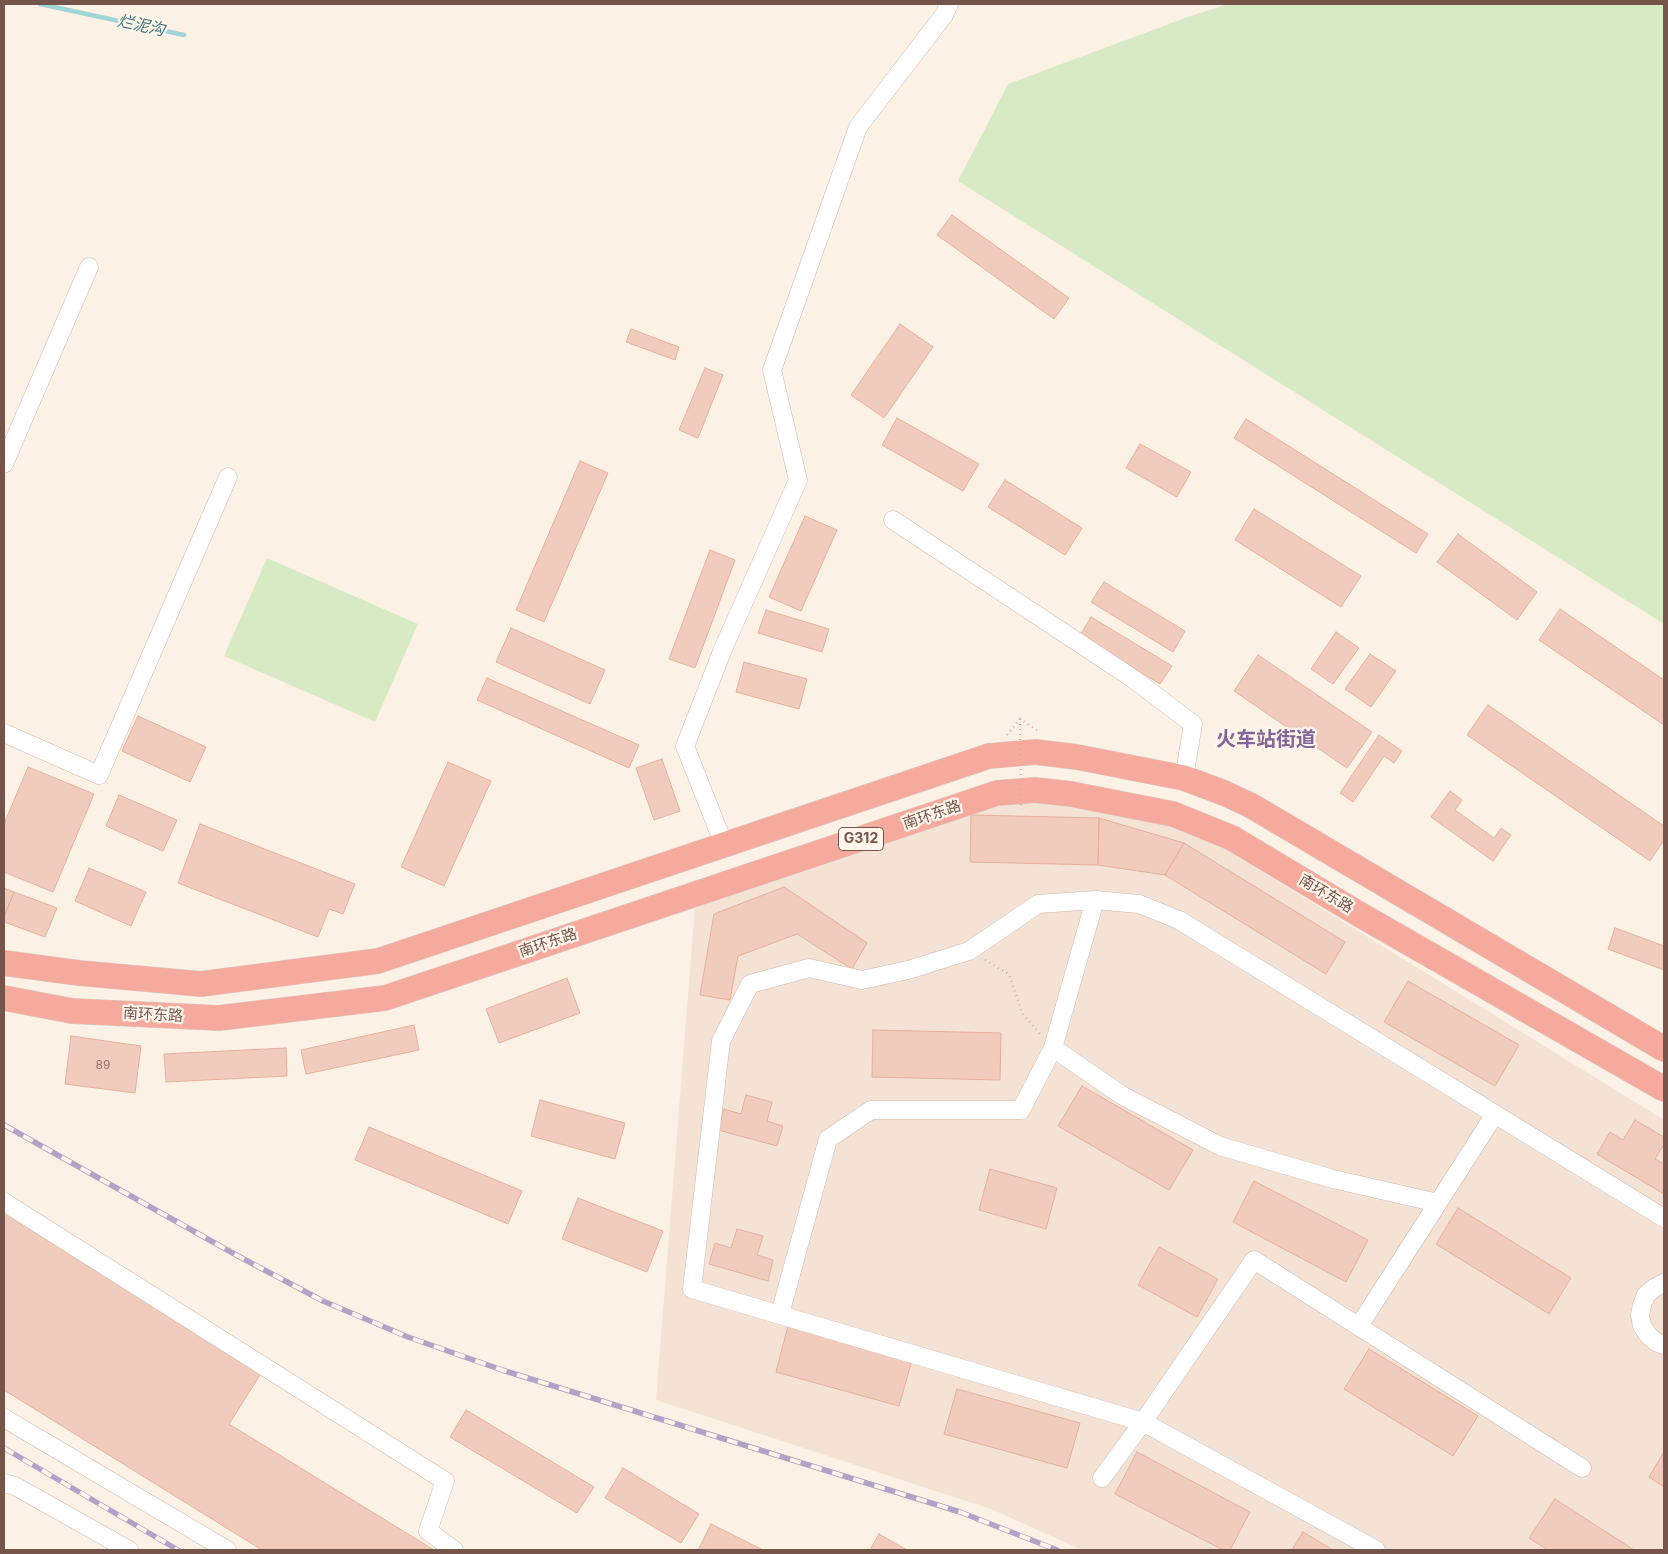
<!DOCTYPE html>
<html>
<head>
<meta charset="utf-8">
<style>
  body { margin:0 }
  #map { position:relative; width:1668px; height:1554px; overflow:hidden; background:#fcf1e5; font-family:Inter,sans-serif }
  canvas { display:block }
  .frame { position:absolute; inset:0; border:5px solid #75554a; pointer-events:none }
</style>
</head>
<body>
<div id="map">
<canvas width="1668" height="1554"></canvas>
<div class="frame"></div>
</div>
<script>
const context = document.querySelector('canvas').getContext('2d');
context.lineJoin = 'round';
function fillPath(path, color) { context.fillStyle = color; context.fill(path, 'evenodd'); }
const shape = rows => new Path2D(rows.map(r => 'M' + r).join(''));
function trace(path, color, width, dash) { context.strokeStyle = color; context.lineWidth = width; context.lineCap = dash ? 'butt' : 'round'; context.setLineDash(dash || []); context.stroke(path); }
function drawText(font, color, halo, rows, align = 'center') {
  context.font = font + ' Inter,"Noto Sans SC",sans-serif'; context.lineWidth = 4.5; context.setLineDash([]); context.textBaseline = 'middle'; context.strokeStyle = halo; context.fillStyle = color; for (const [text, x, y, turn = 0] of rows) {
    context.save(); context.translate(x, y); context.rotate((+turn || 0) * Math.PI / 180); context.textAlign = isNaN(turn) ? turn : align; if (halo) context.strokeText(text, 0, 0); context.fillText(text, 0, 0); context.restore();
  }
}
const residential = shape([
  [997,793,1173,814,1230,852,1664,1120,1664,1550,1082,1550,991,1509,656,1400,696,894]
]);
const green = shape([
  [1228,4,1664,4,1664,624,958,181,1008,84,1185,18],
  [267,558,418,624,375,722,224,656]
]);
const stream = shape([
  [40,4,184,35]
]);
const building = shape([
  [952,215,1069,298,1054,319,937,235,952,215],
  [900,324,933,347,884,418,851,395,900,324],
  [631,329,679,347,675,360,626,342,631,329],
  [705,368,723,375,698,438,679,430,705,368],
  [897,418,979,464,963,491,882,445,897,418],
  [1246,419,1428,534,1416,553,1234,438,1246,419],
  [1140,444,1191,472,1177,497,1126,468,1140,444],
  [580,461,608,473,544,622,516,610,580,461],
  [1005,480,1082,528,1065,555,988,507,1005,480],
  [1254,509,1361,576,1341,607,1235,540,1254,509],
  [805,516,837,530,801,611,769,597,805,516],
  [1458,534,1537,592,1517,620,1437,562,1458,534],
  [710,550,735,560,695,668,669,659,710,550],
  [1104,582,1185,631,1173,652,1091,602,1104,582],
  [1560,609,1664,680,1664,725,1539,640,1560,609],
  [766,610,829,629,822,652,758,633,766,610],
  [1091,617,1172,666,1160,684,1080,635,1091,617],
  [511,628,605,670,590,704,496,662,511,628],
  [1336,632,1359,648,1333,684,1311,669,1336,632],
  [1370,654,1396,671,1371,707,1345,689,1370,654],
  [1258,655,1372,732,1347,768,1234,691,1258,655],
  [744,662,807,679,799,709,736,692,744,662],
  [487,678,639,745,629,768,477,700,487,678],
  [1488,705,1664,826,1664,840,1650,861,1467,735,1488,705],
  [138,716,206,747,190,782,122,751,138,716],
  [1379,735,1402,751,1394,763,1384,756,1353,802,1340,793,1379,735],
  [662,759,680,811,654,820,636,768,662,759],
  [448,762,491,781,444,886,401,867,448,762],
  [28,767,94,794,53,892,4,872,4,824,28,767],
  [1450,791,1462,800,1455,810,1494,838,1501,828,1511,835,1493,861,1431,817,1450,791],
  [119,795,177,820,163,851,106,826,119,795],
  [971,815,1099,818,1098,865,970,862,971,815],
  [1099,818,1184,843,1165,875,1098,865,1099,818],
  [200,824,355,884,343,914,329,909,318,937,178,883,200,824],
  [1184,843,1345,942,1326,974,1165,875,1184,843],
  [89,868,146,892,131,926,75,901,89,868],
  [784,887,867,943,852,969,797,934,738,956,730,1000,700,995,714,914,784,887],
  [4,888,14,892,4,917,4,888],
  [14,892,57,908,45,937,4,922,4,917,14,892],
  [1615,928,1664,946,1664,970,1608,949,1615,928],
  [567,978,580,1013,499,1043,486,1009,567,978],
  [1408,981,1519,1045,1495,1086,1384,1022,1408,981],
  [414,1025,419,1050,306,1074,301,1050,414,1025],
  [873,1030,1001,1033,1000,1080,872,1077,873,1030],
  [71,1036,141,1046,135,1093,65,1084,71,1036],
  [286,1048,287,1076,166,1082,164,1054,286,1048],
  [1082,1086,1193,1150,1169,1190,1058,1126,1082,1086],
  [746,1095,772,1102,767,1121,783,1126,777,1146,718,1130,724,1109,741,1114,746,1095],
  [540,1100,625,1123,615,1159,531,1136,540,1100],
  [1635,1120,1664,1137,1664,1144,1655,1159,1664,1164,1664,1194,1597,1154,1610,1132,1623,1140,1635,1120],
  [369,1127,522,1191,508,1224,355,1160,369,1127],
  [990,1169,1057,1188,1046,1229,979,1210,990,1169],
  [1254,1181,1368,1240,1346,1282,1233,1222,1254,1181],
  [578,1198,663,1231,647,1272,562,1239,578,1198],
  [1458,1208,1571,1278,1549,1314,1436,1244,1458,1208],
  [4,1212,262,1372,229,1424,434,1550,262,1550,4,1390,4,1212],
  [737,1229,763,1236,757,1255,773,1260,768,1281,709,1264,715,1243,731,1248,737,1229],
  [1159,1247,1218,1279,1197,1317,1138,1285,1159,1247],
  [788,1326,912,1360,899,1406,776,1372,788,1326],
  [1369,1349,1478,1416,1453,1456,1344,1389,1369,1349],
  [957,1389,1080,1423,1067,1468,944,1434,957,1389],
  [466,1410,594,1487,577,1513,450,1437,466,1410],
  [1137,1452,1250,1512,1230,1550,1223,1550,1115,1494,1137,1452],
  [1664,1452,1664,1487,1649,1477,1664,1452],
  [623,1468,699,1514,681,1543,605,1498,623,1468],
  [1555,1499,1634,1550,1548,1550,1529,1538,1555,1499],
  [711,1524,763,1550,698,1550,711,1524],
  [1303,1532,1333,1550,1292,1550,1303,1532],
  [879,1534,907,1550,870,1550,879,1534]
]);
const path = shape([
  [1007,735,1020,719,1038,731],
  [985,960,1009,974,1022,1013,1040,1034]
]);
const minor = shape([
  [4,464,89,267],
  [893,520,1132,678,1193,724,1184,778],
  [4,733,99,775,228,477],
  [724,845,685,746,723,649,798,480,772,370,858,127,944,15,949,4],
  [1053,1048,1123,1096,1220,1146,1333,1179,1438,1203],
  [4,1202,445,1481,428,1531,454,1550],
  [1664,1283,1654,1288,1646,1295,1642,1305,1640,1315,1642,1326,1648,1335,1656,1342,1664,1345],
  [780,1314,828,1139,871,1110,1021,1110,1053,1048,1095,900],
  [1359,1326,1495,1114],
  [4,1418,227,1550],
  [1102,1478,1143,1422,1254,1260,1582,1468],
  [4,1483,15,1486,129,1550],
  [1376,1550,1143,1422,692,1289,721,1041,750,984,809,968,862,980,908,970,969,951,1038,904,1095,900,1139,904,1179,920,1664,1218]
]);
const highway = shape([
  [4,963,79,973,201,984,378,961,989,756,1036,752,1077,757,1184,778,1224,793,1250,805,1664,1049],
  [4,998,72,1011,219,1018,385,998,997,793,1035,790,1071,794,1173,814,1232,838,1357,913,1664,1089]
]);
const rail = shape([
  [4,1125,238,1256,323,1301,408,1337,502,1370,960,1512,1057,1550],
  [4,1448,178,1550]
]);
const pathBridge = shape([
  [1020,719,1021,809]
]);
const numberNames = [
  ["89",103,1065]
];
const shields = [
  [861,839,45]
];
const shieldNames = [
  ["G312",861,839]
];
const streetNames = [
  ["南环东路",932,815,-19],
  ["南环东路",1326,894,31],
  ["南环东路",548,943,-19],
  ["南环东路",153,1015,3]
];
const waterNames = [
  ["烂泥沟",141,26,12]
];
const districtNames = [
  ["火车站街道",1266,740]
];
fillPath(residential, '#f4e2d4');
fillPath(green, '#d7eac4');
trace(stream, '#a0d5d7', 4.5);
fillPath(building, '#f1ccbd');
trace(building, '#e4b09d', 1);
trace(minor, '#d0b9ae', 19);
trace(highway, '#d8cfcc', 26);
trace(path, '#d6afa0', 2.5, [1, 4]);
trace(minor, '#fff', 18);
trace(highway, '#f6aa9d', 25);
trace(rail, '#b2a3c6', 5.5);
trace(rail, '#fff5eb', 4, [11]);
trace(pathBridge, '#d6afa0', 2.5, [1, 4]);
drawText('12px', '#947367', null, numberNames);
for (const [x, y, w] of shields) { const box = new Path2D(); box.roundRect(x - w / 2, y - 11.5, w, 23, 4); context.fillStyle = '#fff5eb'; context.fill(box); trace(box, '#75554a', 1); }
drawText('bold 14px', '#75554a', null, shieldNames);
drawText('15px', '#75554a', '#fff5eb', streetNames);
drawText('italic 16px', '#3e777a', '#fff5eb', waterNames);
drawText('bold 20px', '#826698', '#fff5eb', districtNames);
</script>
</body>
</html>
